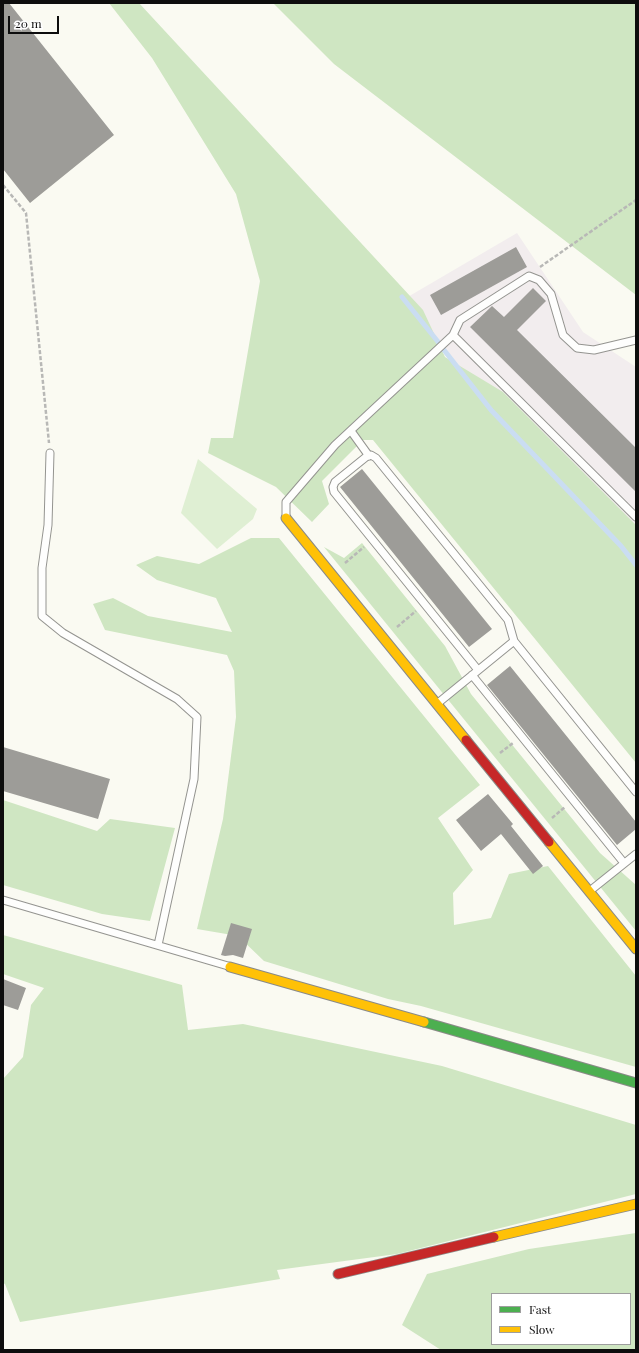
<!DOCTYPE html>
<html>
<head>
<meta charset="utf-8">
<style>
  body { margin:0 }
  #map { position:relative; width:639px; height:1353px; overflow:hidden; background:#fafaf2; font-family:"Playfair Display",serif }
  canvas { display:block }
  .frame { position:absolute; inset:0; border:4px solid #0d0d0d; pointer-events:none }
  .legend { position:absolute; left:491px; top:1293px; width:140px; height:52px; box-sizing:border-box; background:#fff; border:1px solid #9e9e9e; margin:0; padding:5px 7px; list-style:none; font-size:12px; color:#0d0d0d }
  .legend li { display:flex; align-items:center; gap:8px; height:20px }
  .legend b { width:20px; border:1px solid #9e9e9e }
  .scale { position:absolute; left:8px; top:16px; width:51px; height:18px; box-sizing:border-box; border:2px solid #0d0d0d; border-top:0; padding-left:5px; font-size:12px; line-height:14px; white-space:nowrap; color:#0d0d0d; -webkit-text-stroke:3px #fff; paint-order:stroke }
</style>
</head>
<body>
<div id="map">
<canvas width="639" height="1353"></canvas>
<div class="frame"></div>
<ul class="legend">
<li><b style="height:5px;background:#4caf50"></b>Fast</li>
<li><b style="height:5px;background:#ffc107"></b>Slow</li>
</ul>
<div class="scale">20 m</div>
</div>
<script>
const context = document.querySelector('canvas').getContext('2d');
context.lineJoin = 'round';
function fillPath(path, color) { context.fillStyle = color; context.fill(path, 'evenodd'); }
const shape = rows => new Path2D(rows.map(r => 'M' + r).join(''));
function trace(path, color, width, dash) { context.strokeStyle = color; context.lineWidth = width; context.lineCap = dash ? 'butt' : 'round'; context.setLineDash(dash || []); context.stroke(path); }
const industrial = shape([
  [517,233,583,332,636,367,636,545,454,365,406,298]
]);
const green = shape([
  [198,459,257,509,253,519,217,549,181,513]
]);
const forest = shape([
  [109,3,139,3,423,310,445,357,503,392,636,525,636,763,373,440,363,440,322,481,329,504,312,522,276,487,208,453,211,438,233,438,260,281,236,194,152,58],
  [273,3,636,3,636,295,334,64],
  [251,538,279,538,480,785,438,818,473,870,453,893,454,925,491,918,509,874,548,866,636,976,636,1067,421,1006,388,999,264,961,238,936,197,929,223,819,236,717,234,671,227,655,105,630,93,604,113,598,148,616,232,632,216,598,157,580,136,565,157,556,199,564],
  [362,543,445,646,471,694,600,853,636,885,636,931,324,547,344,558],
  [3,800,97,831,110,819,175,828,150,921,102,914,3,885],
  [3,935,182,985,188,1030,243,1024,442,1066,636,1125,636,1194,397,1254,277,1270,280,1279,20,1322,5,1284,3,1283,3,1079,23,1057,31,1005,44,988,3,974],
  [636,1233,636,1350,441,1350,402,1325,427,1274,529,1249],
  [492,1294,630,1294,630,1344,492,1344]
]);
const stream = shape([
  [402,297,439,343],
  [444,350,491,410,621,546,636,565]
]);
const building = shape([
  [3,3,9,3,114,135,30,203,3,169],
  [516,247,527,267,441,315,430,295],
  [533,288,546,301,517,330,636,448,636,492,470,327,492,306,504,317],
  [362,469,492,629,469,647,340,487],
  [510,666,636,822,636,829,617,845,487,685],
  [3,747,110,779,98,819,3,791],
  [488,794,513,824,511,826,543,866,533,874,501,834,481,851,456,820],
  [231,923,252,929,243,958,233,955,225,956,221,955],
  [3,979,26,988,18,1010,3,1005]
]);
const path = shape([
  [3,185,26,213,49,443],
  [540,267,636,200],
  [345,563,364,547],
  [397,627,416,611],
  [500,753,513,743],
  [552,818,565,807]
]);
const lane = shape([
  [453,335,636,517],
  [351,431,369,456],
  [50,453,48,525,42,568,42,616,63,633,177,699,197,717,194,779,158,945],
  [286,517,286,502,335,445,453,335,460,320,529,276,539,280,551,294,563,335,577,348,594,350,636,340],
  [478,670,334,492,333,487,335,482,366,457,371,455,376,458,508,620,514,641,636,792],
  [472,675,624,863],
  [438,703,514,641],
  [591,890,636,854],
  [3,900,228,966]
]);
const fast = shape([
  [424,1022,636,1083]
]);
const slow = shape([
  [286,518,466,740],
  [549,842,636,949],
  [230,967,424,1022],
  [494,1237,636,1204]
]);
const jam = shape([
  [466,740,549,842],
  [338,1274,494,1237]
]);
fillPath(industrial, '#f2edee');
fillPath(green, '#dfefd3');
fillPath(forest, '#cfe6c2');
trace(stream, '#caddf2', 5);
fillPath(building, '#9d9c98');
trace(lane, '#949490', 9);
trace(fast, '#8a8a87', 11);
trace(slow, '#8a8a87', 11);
trace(jam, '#8a8a87', 11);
trace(path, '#b8b8b6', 2.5, [4, 2]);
trace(lane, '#fefefd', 7);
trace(fast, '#4caf50', 9);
trace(slow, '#ffc107', 9);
trace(jam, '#c62828', 9);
</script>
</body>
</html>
